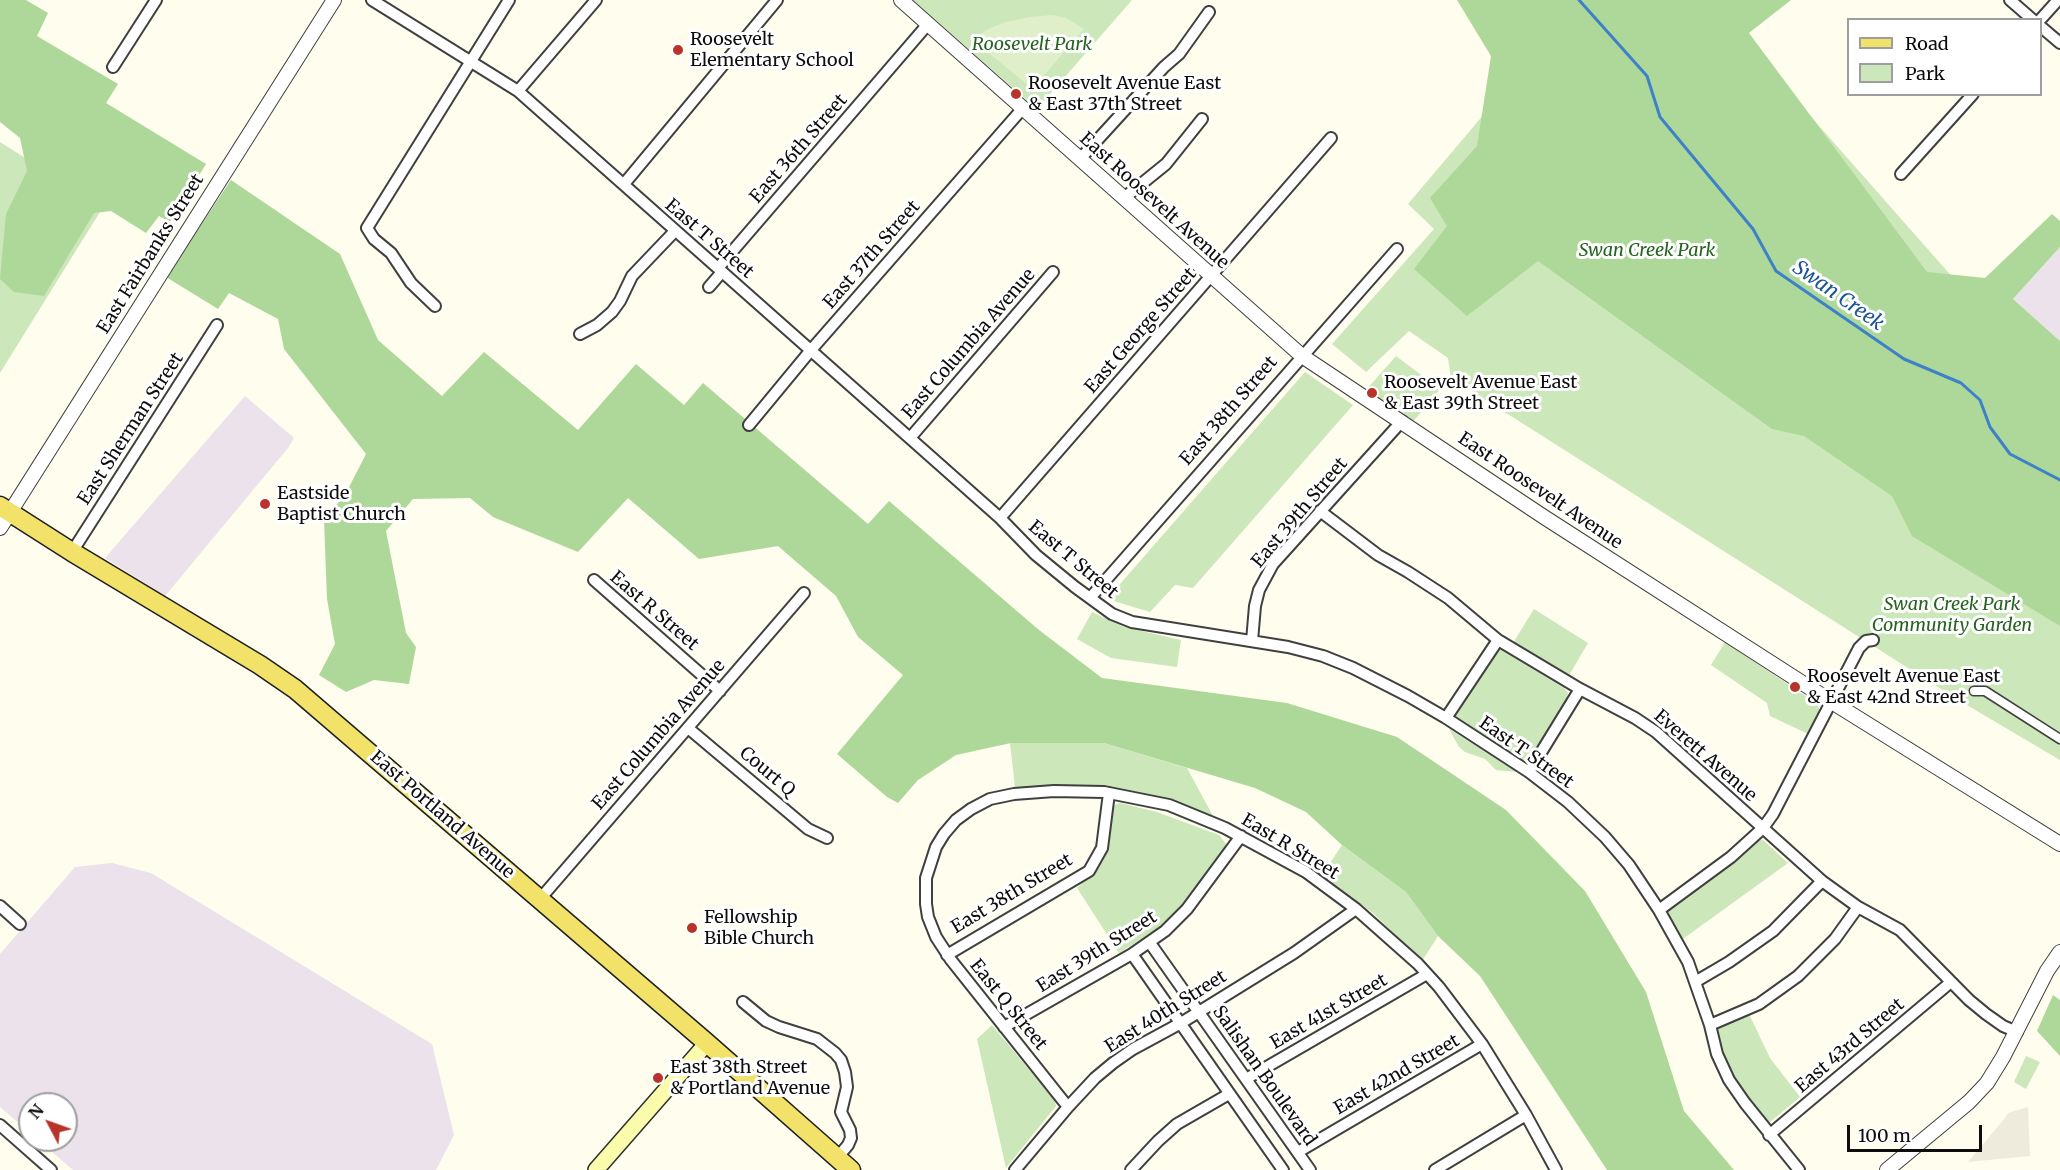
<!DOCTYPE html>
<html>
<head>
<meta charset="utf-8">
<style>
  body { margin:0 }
  #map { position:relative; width:2060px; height:1170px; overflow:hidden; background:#fefdee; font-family:Merriweather,serif }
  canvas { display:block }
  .legend { position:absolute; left:1847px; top:18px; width:195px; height:78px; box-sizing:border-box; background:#fff; border:2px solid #9e9e9e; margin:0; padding:8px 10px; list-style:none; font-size:18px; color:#0d0d0d }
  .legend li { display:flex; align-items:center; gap:12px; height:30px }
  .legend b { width:30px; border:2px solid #9e9e9e }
  .north { position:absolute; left:18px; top:1092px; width:60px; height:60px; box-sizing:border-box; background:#fff; border:2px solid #9e9e9e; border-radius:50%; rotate:311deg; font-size:16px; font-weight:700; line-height:24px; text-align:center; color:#0d0d0d }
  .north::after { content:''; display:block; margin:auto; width:21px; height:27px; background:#b8342a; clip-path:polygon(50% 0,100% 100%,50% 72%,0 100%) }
  .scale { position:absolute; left:1847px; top:1125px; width:135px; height:27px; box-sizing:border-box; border:3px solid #0d0d0d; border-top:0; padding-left:8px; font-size:18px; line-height:21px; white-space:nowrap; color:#0d0d0d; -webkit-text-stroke:4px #fff; paint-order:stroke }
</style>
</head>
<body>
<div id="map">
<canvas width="2060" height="1170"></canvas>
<ul class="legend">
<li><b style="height:8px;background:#f3e269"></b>Road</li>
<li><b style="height:16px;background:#cce7b9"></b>Park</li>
</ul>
<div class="north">N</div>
<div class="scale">100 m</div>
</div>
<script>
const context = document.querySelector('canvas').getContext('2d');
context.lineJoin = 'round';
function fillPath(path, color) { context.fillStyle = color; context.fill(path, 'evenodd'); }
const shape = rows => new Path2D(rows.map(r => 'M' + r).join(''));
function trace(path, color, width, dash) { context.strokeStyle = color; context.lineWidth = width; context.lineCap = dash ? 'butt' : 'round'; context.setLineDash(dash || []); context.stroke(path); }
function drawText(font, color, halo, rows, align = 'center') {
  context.font = font + ' Merriweather,serif'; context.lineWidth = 6; context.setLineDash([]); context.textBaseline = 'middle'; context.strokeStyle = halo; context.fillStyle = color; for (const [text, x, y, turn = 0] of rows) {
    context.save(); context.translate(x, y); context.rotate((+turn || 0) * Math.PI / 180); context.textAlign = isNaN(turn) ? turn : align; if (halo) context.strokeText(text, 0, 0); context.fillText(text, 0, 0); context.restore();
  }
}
const industrial = shape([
  [2060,247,2060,341,2013,299],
  [245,396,294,438,288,448,165,596,105,558],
  [112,863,151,873,432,1044,454,1135,436,1170,73,1170,38,1140,66,1140,66,1104,30,1104,30,1133,0,1107,0,954,75,867]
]);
const green = shape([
  [913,0,1132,0,1037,109],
  [1708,0,1970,297,2060,379,2060,760,1960,701,1451,378,1448,358,1409,331,1366,372,1332,344,1434,229,1408,204,1562,22],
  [0,142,103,207,0,373],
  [1396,356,1440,389,1413,422,1366,390],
  [1305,372,1353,405,1193,588,1175,585,1150,612,1107,599],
  [1534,609,1588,643,1568,677,1513,643],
  [1092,612,1124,627,1181,640,1177,667,1111,658,1077,639],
  [1725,642,1816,703,1819,708,1818,717,1808,734,1770,716,1767,703,1711,665],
  [1496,650,1501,650,1564,688,1568,693,1566,702,1529,758,1522,761,1456,720,1453,715],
  [1449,729,1517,772,1496,770,1485,759,1465,752,1459,747],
  [1010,743,1104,743,1187,768,1213,816,1161,797,1106,788,1015,787],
  [1120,803,1157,812,1219,835,1227,845,1178,910,1158,928,1119,953,1077,888,1099,867,1107,850,1110,810,1116,804],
  [1756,839,1763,840,1788,863,1680,941,1665,914,1666,910],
  [1342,845,1406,892,1438,936,1422,961,1373,913,1322,875],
  [1749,1014,1770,1058,1800,1097,1770,1122,1765,1122,1739,1089,1723,1061,1715,1030,1718,1026],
  [992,1025,1055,1101,1056,1106,1006,1168,977,1039],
  [2026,1056,2040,1062,2026,1089,2014,1082]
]);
const forest = shape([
  [0,0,26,0,48,13,37,36,118,84,106,103,206,164,170,222,159,216,146,233,111,211,94,213,44,296,14,292,0,279,6,214,27,171,20,138,0,122],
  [1457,0,1791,0,1749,33,1927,272,1985,278,2052,214,2060,221,2060,247,2013,299,2060,341,2060,626,1912,536,1892,496,1804,436,1772,429,1538,261,1467,316,1414,269,1447,226,1430,198,1477,146,1491,56],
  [231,180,340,254,378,340,442,396,484,352,578,430,636,364,684,405,703,383,868,524,889,501,1039,630,1102,678,1287,703,1397,737,1506,810,1585,891,1646,992,1684,1111,1734,1170,1607,1170,1480,976,1438,936,1406,892,1342,845,1306,812,1255,788,1104,743,1011,743,956,755,918,780,898,803,887,797,837,754,903,675,858,637,836,596,778,546,699,559,628,498,578,552,493,517,470,498,413,499,386,531,406,633,416,647,409,684,374,680,346,692,319,675,335,644,327,599,324,520,346,493,366,454,284,349,278,319,229,293,218,309,166,277],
  [2053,995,2060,1000,2060,1056,2037,1031]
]);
const pitch = shape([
  [1052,15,1066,18,1084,29,1034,87,1030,87,973,40,986,30,1005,22,1030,17]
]);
const plaza = shape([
  [2028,1107,2030,1156,1968,1162,2005,1118,2008,1113]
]);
const stream = shape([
  [1579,0,1647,76,1660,117,1753,229,1776,271,1904,359,1961,383,1980,400,1990,427,2010,454,2060,480]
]);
const pedestrian = shape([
  [1974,691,1985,691,2060,739]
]);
const minor = shape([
  [372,0,518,91,1000,518,1036,555,1075,587,1112,614,1132,622,1288,647,1323,656,1353,668,1408,696,1446,718,1529,772,1568,802,1605,837,1629,865,1659,910,1688,962,1710,1025,1717,1054,1729,1080,1745,1103,1799,1170],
  [2010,0,2033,20],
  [2040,20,2058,0],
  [2040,26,2060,43],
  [113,67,156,0],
  [518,91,596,0],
  [1080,159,1164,67,1179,54,1209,12],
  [1901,174,1973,94],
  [624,184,777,0],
  [1124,198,1166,164,1202,119],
  [718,268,928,24],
  [709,287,722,272],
  [435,306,411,283,391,253,374,239,367,228,509,0],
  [580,334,597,325,612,312,620,301,632,276,675,231],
  [749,425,811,350,1023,108],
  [910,438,1053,272],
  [1320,511,1378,555,1408,572,1448,598,1498,640,1580,689,1635,718,1656,732,1822,881,1858,907,1900,930,1969,1000,1986,1014,2003,1026,2017,1032],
  [1000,518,1331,138],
  [72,552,217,325],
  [594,580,720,691],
  [1090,598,1397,249],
  [1252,641,1255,606,1259,590,1273,564,1402,421],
  [1446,718,1498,640],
  [688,728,808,829,827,838],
  [1529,772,1580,689],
  [540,899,804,593],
  [0,906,20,924],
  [1659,910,1731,857,1763,828,1773,814,1859,648,1866,641,1873,640],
  [1150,943,1310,1170],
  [1132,954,1283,1170],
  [947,955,1089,871,1102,848,1109,793],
  [1695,982,1729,962,1773,931,1822,881],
  [743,1002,766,1021,779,1027,817,1039,835,1053,841,1060,845,1072,847,1087,841,1112,850,1130,851,1138,848,1145,837,1158],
  [1710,1025,1759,1004,1798,976,1835,939,1858,907],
  [1004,1027,1132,954,1165,931,1187,909,1241,836],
  [1246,1079,1427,974],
  [1068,1107,951,960,936,937,928,917,926,904,926,878,936,847,944,834,956,820,971,809,990,799,1014,794,1054,791,1104,792,1169,805,1225,828,1306,872,1356,909,1418,964,1439,987,1482,1044,1526,1115,1556,1170],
  [0,1125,51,1170],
  [1769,1135,1951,982],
  [1298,1152,1482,1044],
  [1015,1170,1068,1107,1095,1078,1113,1063,1133,1049,1181,1023,1294,953,1356,909],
  [1131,1170,1158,1141,1177,1124,1229,1094],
  [1435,1170,1526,1115]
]);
const tertiary = shape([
  [901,0,1302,356,1544,517,1832,702,2060,844],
  [0,528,334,0],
  [1887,1170,1969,1102,1987,1083,2003,1057,2047,971,2060,952]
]);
const secondary = shape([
  [596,1170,707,1043]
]);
const primary = shape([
  [0,506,72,552,260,665,295,689,707,1043,851,1170]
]);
const markers = [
  [678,50,6,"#b8342a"],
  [1016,94,6,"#b8342a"],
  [1372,393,6,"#b8342a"],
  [265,504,6,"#b8342a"],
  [1795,687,6,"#b8342a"],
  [692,928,6,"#b8342a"],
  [658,1078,6,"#b8342a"]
];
const poiNames = [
  ["Roosevelt",690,40],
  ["Elementary School",690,61],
  ["Roosevelt Avenue East",1028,84],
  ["& East 37th Street",1028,105],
  ["Roosevelt Avenue East",1384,383],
  ["& East 39th Street",1384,404],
  ["Eastside",277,494],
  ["Baptist Church",277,515],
  ["Roosevelt Avenue East",1807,677],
  ["& East 42nd Street",1807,698],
  ["Fellowship",704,918],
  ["Bible Church",704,939],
  ["East 38th Street",670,1068],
  ["& Portland Avenue",670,1089]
];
const parkNames = [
  ["Roosevelt Park",1032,45],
  ["Swan Creek Park",1647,251],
  ["Swan Creek Park",1952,605],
  ["Community Garden",1952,626]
];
const streetNames = [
  ["East 36th Street",799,149,-49],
  ["East Roosevelt Avenue",1154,201,42],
  ["East T Street",709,239,41],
  ["East Fairbanks Street",151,254,-58],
  ["East 37th Street",872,255,-49],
  ["East George Street",1141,331,-49],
  ["East Columbia Avenue",969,344,-49],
  ["East 38th Street",1229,411,-49],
  ["East Sherman Street",131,429,-57],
  ["East Roosevelt Avenue",1540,491,34],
  ["East 39th Street",1300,513,-50],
  ["East T Street",1073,560,40],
  ["East R Street",654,611,41],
  ["East Columbia Avenue",659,735,-49],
  ["East T Street",1526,753,35],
  ["Everett Avenue",1705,756,41],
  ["Court Q",767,772,40],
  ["East Portland Avenue",442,815,41],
  ["East R Street",1290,847,31],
  ["East 38th Street",1012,894,-31],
  ["East 39th Street",1097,952,-32],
  ["East Q Street",1008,1005,51],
  ["East 40th Street",1166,1012,-32],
  ["East 41st Street",1329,1012,-30],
  ["East 43rd Street",1850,1046,-40],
  ["East 42nd Street",1397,1075,-30],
  ["Salishan Boulevard",1264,1076,55]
];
const waterNames = [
  ["Swan Creek",1838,296,35]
];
fillPath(industrial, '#ece2eb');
fillPath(green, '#cce7b9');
fillPath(forest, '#aed899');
fillPath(pitch, '#deefca');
fillPath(plaza, '#eeebdd');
trace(stream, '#3e81c8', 3);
trace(pedestrian, '#404040', 11);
trace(minor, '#404040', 14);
trace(tertiary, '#404040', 16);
trace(secondary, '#2f2f2f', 18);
trace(primary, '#1e1e1e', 21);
trace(pedestrian, '#fff', 8);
trace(minor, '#fff', 10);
trace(tertiary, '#fff', 14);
trace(secondary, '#fbfcab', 15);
trace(primary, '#f3e269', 18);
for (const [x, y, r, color] of markers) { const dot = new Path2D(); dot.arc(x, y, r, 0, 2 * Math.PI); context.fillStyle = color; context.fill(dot); trace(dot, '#fff', 2); }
drawText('18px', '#0d0d0d', '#fff', poiNames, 'left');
drawText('italic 18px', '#266220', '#fff', parkNames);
drawText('18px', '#0d0d0d', '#fff', streetNames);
drawText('italic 20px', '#1b549a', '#fff', waterNames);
</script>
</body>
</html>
